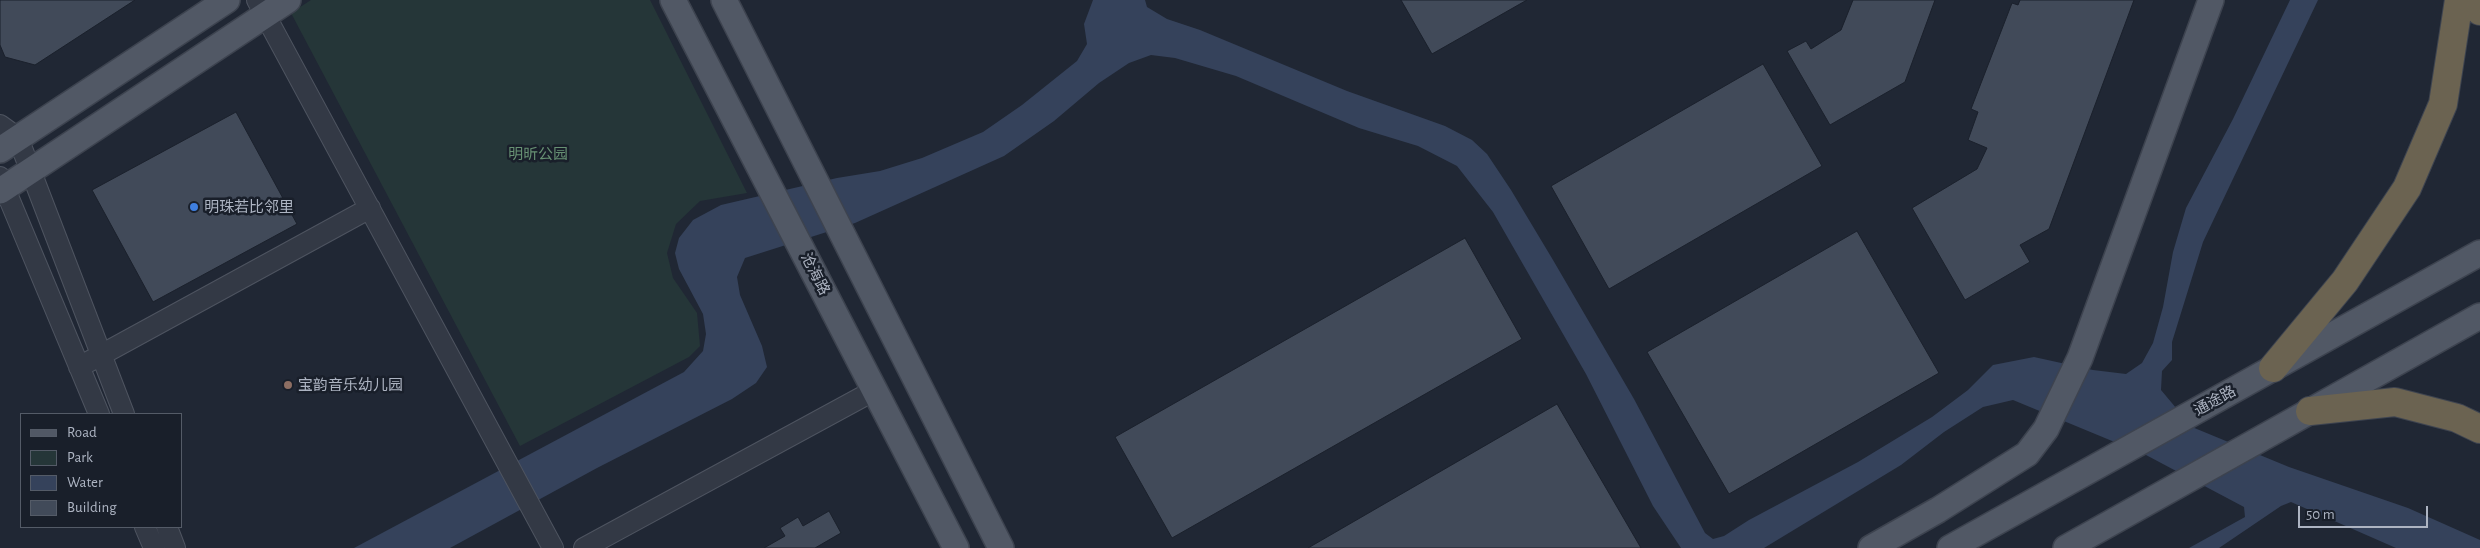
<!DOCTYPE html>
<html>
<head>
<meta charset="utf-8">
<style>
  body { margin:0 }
  #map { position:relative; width:2480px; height:548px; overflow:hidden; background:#202734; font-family:"Alegreya Sans",sans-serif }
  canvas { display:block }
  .legend { position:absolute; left:20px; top:413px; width:162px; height:115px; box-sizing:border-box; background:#191f2a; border:1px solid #545b67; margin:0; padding:6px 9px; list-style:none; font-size:15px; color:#adb4c2 }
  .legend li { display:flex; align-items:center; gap:10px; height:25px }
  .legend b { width:25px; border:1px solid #545b67 }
  .scale { position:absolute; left:2298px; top:506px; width:130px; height:22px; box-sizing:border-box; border:2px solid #adb4c2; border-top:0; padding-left:6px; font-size:15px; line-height:18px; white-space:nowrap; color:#adb4c2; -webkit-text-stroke:4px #191f2a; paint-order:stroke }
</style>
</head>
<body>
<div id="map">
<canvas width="2480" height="548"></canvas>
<ul class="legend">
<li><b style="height:6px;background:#515865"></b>Road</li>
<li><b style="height:14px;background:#253638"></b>Park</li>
<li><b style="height:14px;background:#35425b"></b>Water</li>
<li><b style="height:14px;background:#414a59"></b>Building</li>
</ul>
<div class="scale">50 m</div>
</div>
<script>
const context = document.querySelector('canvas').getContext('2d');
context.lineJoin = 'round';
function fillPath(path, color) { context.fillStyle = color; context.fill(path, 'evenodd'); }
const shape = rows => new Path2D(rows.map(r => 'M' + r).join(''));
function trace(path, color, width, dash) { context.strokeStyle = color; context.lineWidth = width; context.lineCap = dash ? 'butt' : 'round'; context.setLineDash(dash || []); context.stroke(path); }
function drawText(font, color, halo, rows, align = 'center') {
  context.font = font + ' "Alegreya Sans","Noto Sans SC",sans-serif'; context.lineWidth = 5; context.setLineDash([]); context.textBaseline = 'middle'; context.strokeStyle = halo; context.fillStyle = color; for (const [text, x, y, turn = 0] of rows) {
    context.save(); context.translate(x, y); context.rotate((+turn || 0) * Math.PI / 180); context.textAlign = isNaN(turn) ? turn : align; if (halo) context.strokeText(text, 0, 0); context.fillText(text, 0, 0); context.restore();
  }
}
const green = shape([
  [311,0,650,0,747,193,700,201,676,224,667,253,673,278,697,313,700,346,689,357,520,446,291,13]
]);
const water = shape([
  [1093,0,1145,0,1147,7,1167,19,1200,30,1347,91,1445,126,1472,140,1487,154,1511,190,1553,260,1634,399,1705,533,1713,539,1724,536,1749,520,1858,462,1932,417,1968,390,1993,365,2034,357,2093,370,2126,374,2142,363,2153,343,2163,307,2173,252,2186,208,2233,119,2290,0,2318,0,2203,242,2172,342,2172,360,2162,371,2161,390,2192,427,2289,467,2408,508,2480,540,2480,548,2396,548,2291,502,2281,506,2219,548,2189,548,2245,517,2244,507,2146,455,2013,400,1983,407,1944,432,1901,465,1764,548,1681,548,1653,506,1586,374,1493,212,1457,166,1418,146,1359,128,1236,76,1175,58,1151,55,1129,63,1099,83,1054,121,1004,156,855,223,745,258,737,277,740,295,762,346,767,367,756,383,732,399,597,468,450,548,354,548,684,372,703,351,706,334,703,314,679,269,675,253,679,238,693,220,721,205,837,178,880,171,922,158,983,132,1022,105,1077,61,1087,44,1084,24]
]);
const building = shape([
  [0,0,135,0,35,65,5,57,0,45,0,0],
  [1401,0,1527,0,1432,54,1401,0],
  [1853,0,1935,0,1905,82,1830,125,1787,51,1806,41,1811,49,1841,30,1853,0],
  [2020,0,2134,0,2049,229,2020,245,2030,262,1965,300,1912,208,1977,169,1987,148,1968,140,1978,112,1971,109,2012,3,2018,5,2020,0],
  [1763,64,1822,166,1609,289,1551,186,1763,64],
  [236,112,297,224,153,302,92,190,236,112],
  [1857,231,1939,373,1729,494,1647,352,1857,231],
  [1465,238,1522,339,1172,538,1115,437,1465,238],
  [1557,404,1641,548,1308,548,1557,404],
  [829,511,841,533,815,548,764,548,785,536,780,528,798,517,803,526,829,511]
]);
const minor = shape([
  [257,0,553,548],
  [0,125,18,138,124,414],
  [0,177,99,414],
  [79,367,370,208],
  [145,527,154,548],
  [167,527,175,548],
  [584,548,875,390]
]);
const major = shape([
  [673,0,956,548],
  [724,0,1001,548],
  [0,150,227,0],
  [0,191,288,0],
  [1871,548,1938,510,2027,454,2046,429,2080,358,2211,0],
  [1950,548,2480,253],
  [2066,548,2480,316]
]);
const highway = shape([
  [2476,0,2480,11],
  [2273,368,2345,281,2407,188,2443,104,2459,0],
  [2310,411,2395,402,2457,418,2480,429]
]);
const markers = [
  [194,207,5,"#3f7fe0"],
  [288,385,5,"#8d6e63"]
];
const parkNames = [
  ["明昕公园",538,154]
];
const poiNames = [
  ["明珠若比邻里",204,207],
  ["宝韵音乐幼儿园",298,385]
];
const streetNames = [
  ["沧海路",815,274,63],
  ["通途路",2215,401,-29]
];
fillPath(green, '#253638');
fillPath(water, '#35425b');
fillPath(building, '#414a59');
trace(building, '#1b212c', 1);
trace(minor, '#4e5460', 22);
trace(major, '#3d434f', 28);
trace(highway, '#3e4450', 30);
trace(minor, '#333945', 20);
trace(major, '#515865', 25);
trace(highway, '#6b6351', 28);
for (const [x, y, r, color] of markers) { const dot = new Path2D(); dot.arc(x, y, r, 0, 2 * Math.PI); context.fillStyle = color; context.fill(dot); trace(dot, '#191f2a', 2); }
drawText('15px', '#679173', '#191f2a', parkNames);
drawText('15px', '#adb4c2', '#191f2a', poiNames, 'left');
drawText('15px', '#adb4c2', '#191f2a', streetNames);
</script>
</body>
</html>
